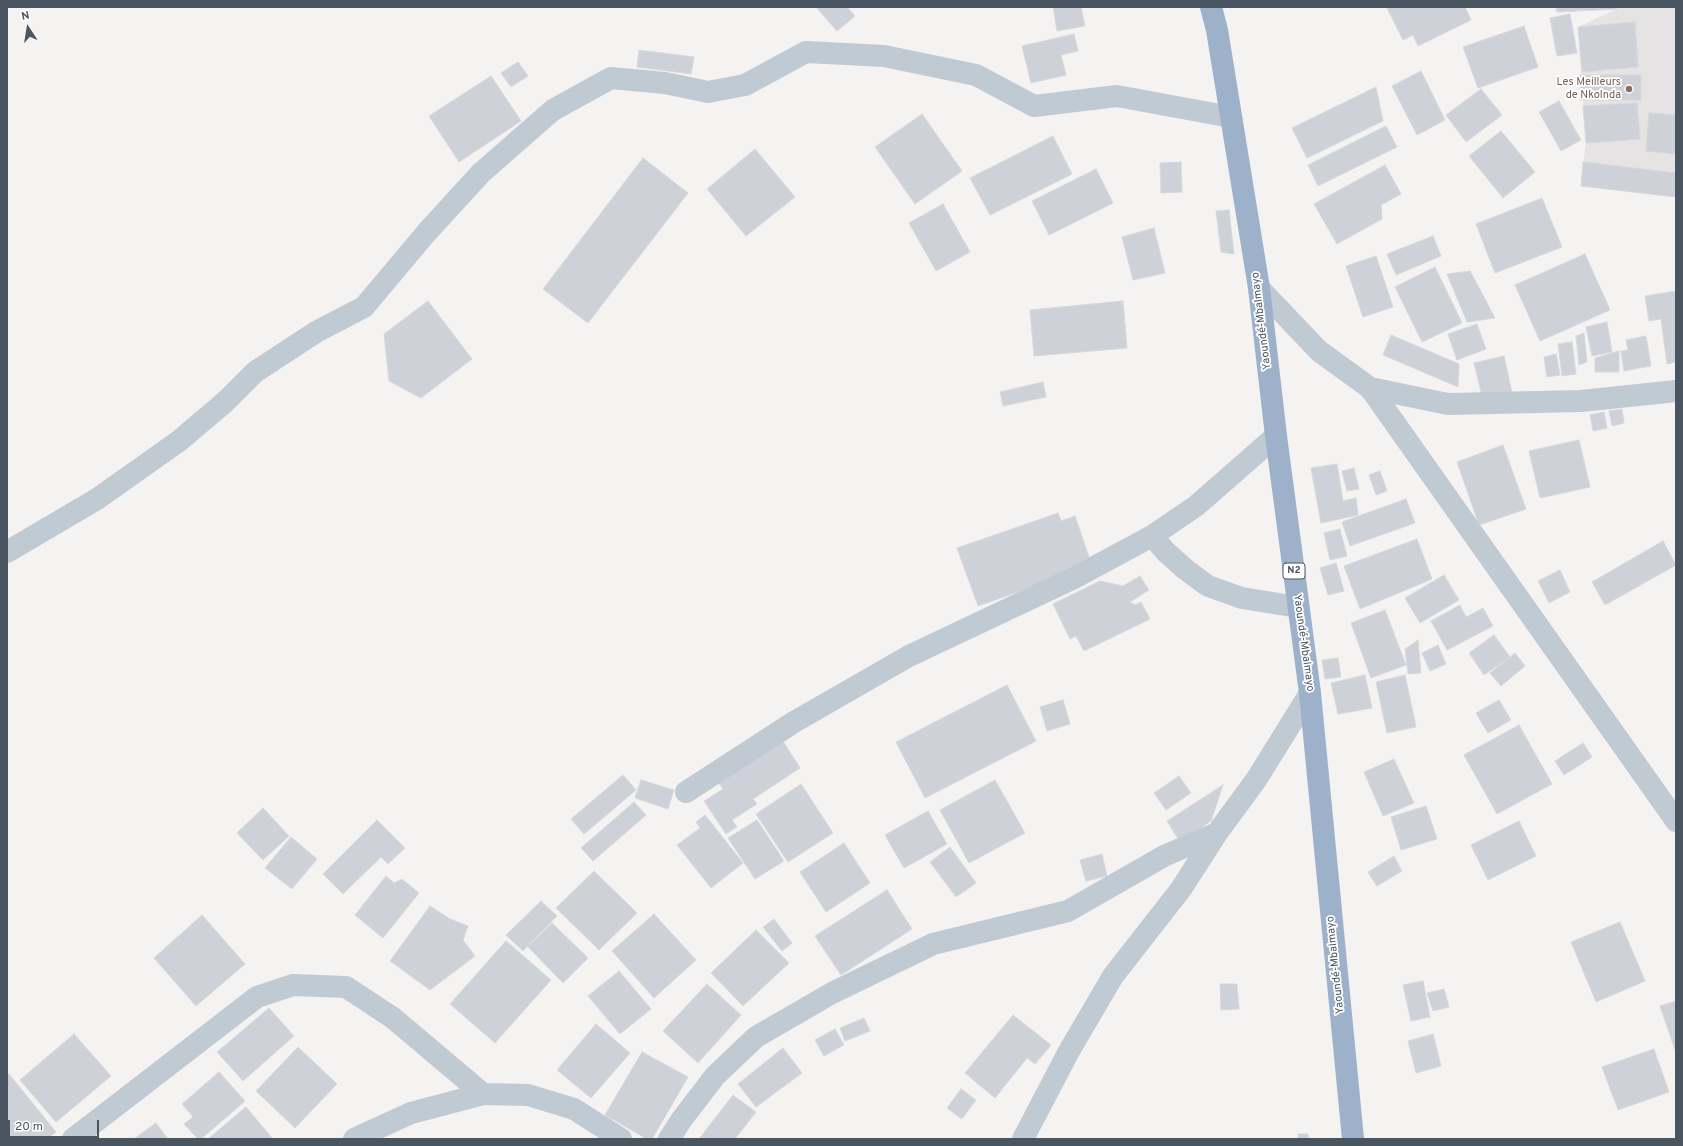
<!DOCTYPE html>
<html>
<head>
<meta charset="utf-8">
<style>
  body { margin:0 }
  #map { position:relative; width:1683px; height:1146px; overflow:hidden; background:#f5f2f2; font-family:Overpass,sans-serif }
  canvas { display:block }
  .frame { position:absolute; inset:0; border:8px solid #495561; pointer-events:none }
  .north { position:absolute; left:8px; top:8px; width:40px; height:40px; -webkit-text-stroke:3px #fff; paint-order:stroke; rotate:348deg; font-size:11px; font-weight:700; line-height:16px; text-align:center; color:#495561 }
  .north::after { content:''; display:block; margin:auto; width:14px; height:18px; background:#495561; clip-path:polygon(50% 0,100% 100%,50% 72%,0 100%) }
  .scale { position:absolute; left:8px; top:1120px; width:91px; height:18px; box-sizing:border-box; border:2px solid #495561; border-top:0; padding-left:5px; font-size:12px; line-height:14px; white-space:nowrap; color:#495561; -webkit-text-stroke:3px #fff; paint-order:stroke }
</style>
</head>
<body>
<div id="map">
<canvas width="1683" height="1146"></canvas>
<div class="frame"></div>
<div class="north">N</div>
<div class="scale">20 m</div>
</div>
<script>
const context = document.querySelector('canvas').getContext('2d');
context.lineJoin = 'round';
function fillPath(path, color) { context.fillStyle = color; context.fill(path, 'evenodd'); }
const shape = rows => new Path2D(rows.map(r => 'M' + r).join(''));
function trace(path, color, width, dash) { context.strokeStyle = color; context.lineWidth = width; context.lineCap = dash ? 'butt' : 'round'; context.setLineDash(dash || []); context.stroke(path); }
function drawText(font, color, halo, rows, align = 'center') {
  context.font = font + ' Overpass,sans-serif'; context.lineWidth = 3.5; context.setLineDash([]); context.textBaseline = 'middle'; context.strokeStyle = halo; context.fillStyle = color; for (const [text, x, y, turn = 0] of rows) {
    context.save(); context.translate(x, y); context.rotate((+turn || 0) * Math.PI / 180); context.textAlign = isNaN(turn) ? turn : align; if (halo) context.strokeText(text, 0, 0); context.fillText(text, 0, 0); context.restore();
  }
}
const education = shape([
  [1621,7,1676,7,1676,195,1581,181,1586,143,1578,27]
]);
const building = shape([
  [816,7,847,7,855,16,837,31,816,7],
  [1053,7,1081,7,1085,26,1057,31,1053,7],
  [1390,7,1465,7,1471,20,1418,46,1413,35,1403,40,1387,8,1390,7],
  [1556,7,1617,7,1617,9,1557,12,1556,7],
  [1570,14,1577,53,1557,56,1550,18,1570,14],
  [1635,22,1638,67,1582,72,1578,27,1635,22],
  [1524,26,1538,67,1478,88,1463,47,1524,26],
  [1074,34,1078,51,1061,55,1066,75,1031,83,1022,46,1074,34],
  [639,50,694,57,691,74,637,67,639,50],
  [518,62,528,76,511,87,501,73,518,62],
  [1421,71,1445,120,1417,135,1392,86,1421,71],
  [1580,75,1641,75,1641,100,1580,100,1580,75],
  [491,76,521,121,459,162,429,116,491,76],
  [1376,87,1383,121,1307,158,1292,128,1376,87],
  [1481,89,1502,115,1466,142,1446,115,1481,89],
  [1559,101,1581,140,1561,151,1539,112,1559,101],
  [1637,103,1640,139,1586,143,1583,106,1637,103],
  [1649,113,1676,115,1676,154,1646,151,1649,113],
  [922,114,962,171,915,204,875,147,922,114],
  [1386,126,1397,147,1318,186,1308,165,1386,126],
  [1501,131,1535,172,1503,198,1469,156,1501,131],
  [1053,136,1072,174,990,215,970,178,1053,136],
  [755,149,795,197,746,236,707,189,755,149],
  [643,158,688,193,588,323,543,289,643,158],
  [1181,162,1182,192,1161,193,1160,163,1181,162],
  [1583,162,1676,173,1676,197,1581,186,1583,162],
  [1385,165,1401,194,1381,205,1382,219,1337,244,1314,204,1385,165],
  [1096,169,1113,203,1049,235,1032,201,1096,169],
  [1542,198,1562,247,1495,273,1476,224,1542,198],
  [943,204,970,252,936,271,909,223,943,204],
  [1229,210,1234,254,1221,252,1216,211,1229,210],
  [1154,228,1165,273,1133,280,1122,237,1154,228],
  [1433,236,1441,256,1396,275,1387,254,1433,236],
  [1585,254,1610,310,1540,341,1515,285,1585,254],
  [1376,256,1393,307,1363,317,1346,266,1376,256],
  [1435,267,1462,323,1422,342,1395,287,1435,267],
  [1470,271,1495,318,1467,322,1447,274,1470,271],
  [1676,291,1676,362,1667,364,1661,319,1649,321,1645,296,1676,291],
  [428,301,472,359,421,398,389,381,384,334,428,301],
  [1123,301,1127,348,1034,356,1030,310,1123,301],
  [1607,322,1612,352,1592,356,1586,327,1607,322],
  [1477,324,1486,349,1457,360,1448,334,1477,324],
  [1584,333,1587,362,1579,365,1576,336,1584,333],
  [1391,335,1459,364,1458,387,1383,355,1391,335],
  [1646,336,1651,366,1624,371,1621,351,1628,350,1626,340,1646,336],
  [1572,342,1576,374,1562,376,1558,344,1572,342],
  [1619,351,1619,372,1595,372,1595,358,1619,351],
  [1556,354,1560,375,1547,377,1544,357,1556,354],
  [1504,356,1512,393,1483,400,1474,363,1504,356],
  [1043,382,1046,397,1003,406,1000,392,1043,382],
  [1622,409,1624,423,1612,426,1609,411,1622,409],
  [1604,412,1607,428,1593,431,1590,415,1604,412],
  [1579,440,1590,487,1540,498,1529,451,1579,440],
  [1503,445,1526,509,1479,525,1457,462,1503,445],
  [1337,464,1343,501,1356,498,1358,515,1321,523,1311,468,1337,464],
  [1354,468,1359,489,1347,491,1342,471,1354,468],
  [1380,471,1387,491,1376,495,1369,475,1380,471],
  [1406,499,1415,523,1350,546,1342,522,1406,499],
  [1058,513,1061,521,1075,516,1092,566,978,606,957,548,1058,513],
  [1340,529,1347,556,1330,560,1324,533,1340,529],
  [1417,539,1432,579,1360,609,1344,566,1417,539],
  [1663,541,1676,565,1605,605,1592,582,1663,541],
  [1336,563,1344,591,1328,595,1320,568,1336,563],
  [1560,570,1570,592,1549,603,1538,581,1560,570],
  [1444,575,1459,600,1420,623,1405,598,1444,575],
  [1140,576,1149,590,1130,602,1135,605,1141,602,1150,619,1084,651,1076,636,1070,639,1053,604,1100,581,1123,586,1140,576],
  [1460,605,1466,617,1483,608,1493,626,1447,650,1431,621,1460,605],
  [1385,610,1406,665,1371,678,1351,623,1385,610],
  [1494,635,1510,657,1484,675,1469,653,1494,635],
  [1418,640,1421,673,1408,674,1405,649,1418,640],
  [1438,645,1446,664,1430,671,1422,653,1438,645],
  [1515,653,1525,666,1501,686,1490,673,1515,653],
  [1338,658,1341,677,1325,679,1322,660,1338,658],
  [1365,675,1372,708,1338,714,1331,683,1365,675],
  [1405,675,1416,727,1387,733,1376,682,1405,675],
  [1007,685,1036,741,925,798,896,742,1007,685],
  [1063,700,1070,724,1047,731,1040,707,1063,700],
  [1499,700,1511,720,1488,733,1476,713,1499,700],
  [1519,725,1552,784,1497,814,1464,755,1519,725],
  [781,738,800,768,753,799,757,804,732,820,737,827,726,834,704,801,723,789,717,780,781,738],
  [1583,743,1592,757,1564,775,1555,761,1583,743],
  [1394,759,1414,803,1383,816,1364,772,1394,759],
  [623,775,636,790,584,834,571,819,623,775],
  [1179,776,1191,793,1166,810,1154,793,1179,776],
  [641,780,674,790,668,809,635,798,641,780],
  [995,780,1025,833,969,863,940,810,995,780],
  [801,784,833,833,788,862,756,814,801,784],
  [1223,785,1211,821,1180,842,1167,821,1223,785],
  [634,802,646,815,593,861,581,848,634,802],
  [1426,806,1437,839,1401,850,1391,817,1426,806],
  [263,808,289,836,263,860,237,833,263,808],
  [928,811,947,844,904,868,885,835,928,811],
  [705,815,743,863,711,888,677,845,700,828,696,822,705,815],
  [377,820,405,848,388,864,381,857,343,894,323,874,377,820],
  [757,820,784,861,755,879,728,838,757,820],
  [1519,821,1536,856,1488,880,1471,845,1519,821],
  [291,837,317,859,292,889,265,868,291,837],
  [844,843,870,883,826,912,800,872,844,843],
  [950,847,976,883,956,897,930,862,950,847],
  [1102,854,1107,876,1086,881,1080,860,1102,854],
  [1394,856,1402,871,1377,886,1368,872,1394,856],
  [594,871,637,913,599,950,556,908,594,871],
  [386,876,394,883,402,879,419,893,383,938,355,915,386,876],
  [887,890,912,929,841,975,815,936,887,890],
  [541,901,557,916,523,951,506,935,541,901],
  [430,906,450,919,468,926,463,940,475,956,430,990,390,961,430,906],
  [654,914,696,960,654,998,612,951,654,914],
  [202,915,245,964,196,1006,154,958,202,915],
  [774,919,792,943,782,951,763,927,774,919],
  [1620,922,1645,981,1596,1002,1571,942,1620,922],
  [552,923,588,958,563,983,528,947,552,923],
  [756,930,789,963,743,1006,711,973,756,930],
  [506,941,551,980,495,1043,450,1004,506,941],
  [619,971,651,1009,620,1034,588,996,619,971],
  [1423,981,1430,1017,1411,1021,1403,985,1423,981],
  [707,984,741,1015,698,1063,663,1031,707,984],
  [1220,984,1237,984,1239,1009,1221,1010,1220,984],
  [1444,989,1449,1007,1433,1011,1427,993,1444,989],
  [1676,1001,1676,1053,1660,1006,1676,1001],
  [269,1008,294,1036,243,1081,217,1052,269,1008],
  [1013,1015,1051,1045,1035,1064,1027,1058,995,1098,965,1073,1013,1015],
  [864,1018,870,1031,845,1041,840,1028,864,1018],
  [596,1024,630,1053,591,1098,557,1070,596,1024],
  [835,1029,844,1045,824,1056,815,1040,835,1029],
  [74,1034,111,1076,56,1122,20,1080,74,1034],
  [1433,1034,1441,1066,1416,1073,1408,1041,1433,1034],
  [298,1047,337,1084,295,1128,256,1091,298,1047],
  [783,1048,802,1073,756,1107,738,1084,783,1048],
  [1654,1049,1669,1092,1618,1110,1602,1067,1654,1049],
  [642,1052,688,1077,652,1139,647,1139,605,1115,642,1052],
  [219,1072,245,1101,201,1139,198,1139,184,1124,193,1117,182,1104,219,1072],
  [9,1074,56,1132,47,1139,7,1139,7,1076,9,1074],
  [961,1089,976,1100,962,1119,947,1108,961,1089],
  [733,1095,756,1112,735,1139,699,1139,733,1095],
  [246,1107,272,1138,270,1139,208,1139,246,1107],
  [156,1123,168,1139,134,1139,156,1123],
  [1298,1134,1308,1134,1309,1139,1298,1139,1298,1134]
]);
const minor = shape([
  [1370,388,1676,821],
  [1152,536,1166,552,1185,569,1208,586,1242,598,1298,607],
  [7,552,97,499,179,441,225,402,255,372,316,332,364,307,427,232,481,173,553,110,611,78,665,83,708,92,745,85,806,52,884,56,976,75,1034,106,1117,96,1231,117],
  [686,792,794,722,909,656,1074,578,1152,536,1196,506,1276,436],
  [73,1139,257,997,293,985,346,987,393,1018,483,1094],
  [354,1139,411,1113,483,1094,528,1095,574,1109,621,1139],
  [669,1139,682,1119,715,1076,756,1037,832,993,933,944,1068,911,1164,856,1217,833,1256,780,1310,693],
  [1023,1139,1069,1051,1113,976,1181,889,1217,833]
]);
const tertiary = shape([
  [1259,288,1319,351,1370,388,1448,404,1581,401,1676,391]
]);
const trunk = shape([
  [1211,7,1217,30,1259,288,1276,436,1310,693,1353,1139]
]);
const markers = [
  [1629,89,4,"#8d6e63"]
];
const shields = [
  [1294,571,22]
];
const shieldNames = [
  ["N2",1294,571]
];
const educationNames = [
  ["Les Meilleurs",1621,83],
  ["de Nkolnda",1621,96]
];
const streetNames = [
  ["Yaoundé-Mbalmayo",1262,321,-97],
  ["Yaoundé-Mbalmayo",1303,643,82],
  ["Yaoundé-Mbalmayo",1336,965,-96]
];
fillPath(education, '#e6e3e4');
fillPath(building, '#ced1d7');
trace(building, '#d6d8de', 1);
trace(minor, '#c0cad2', 22);
trace(tertiary, '#c0cad2', 22);
trace(trunk, '#9db2ca', 22);
for (const [x, y, r, color] of markers) { const dot = new Path2D(); dot.arc(x, y, r, 0, 2 * Math.PI); context.fillStyle = color; context.fill(dot); trace(dot, '#fff', 1.5); }
for (const [x, y, w] of shields) { const box = new Path2D(); box.roundRect(x - w / 2, y - 8, w, 16, 3); context.fillStyle = '#fff'; context.fill(box); trace(box, '#495561', 1); }
drawText('bold 10px', '#495561', null, shieldNames);
drawText('11px', '#785e54', '#fff', educationNames, 'right');
drawText('11px', '#495561', '#fff', streetNames);
</script>
</body>
</html>
